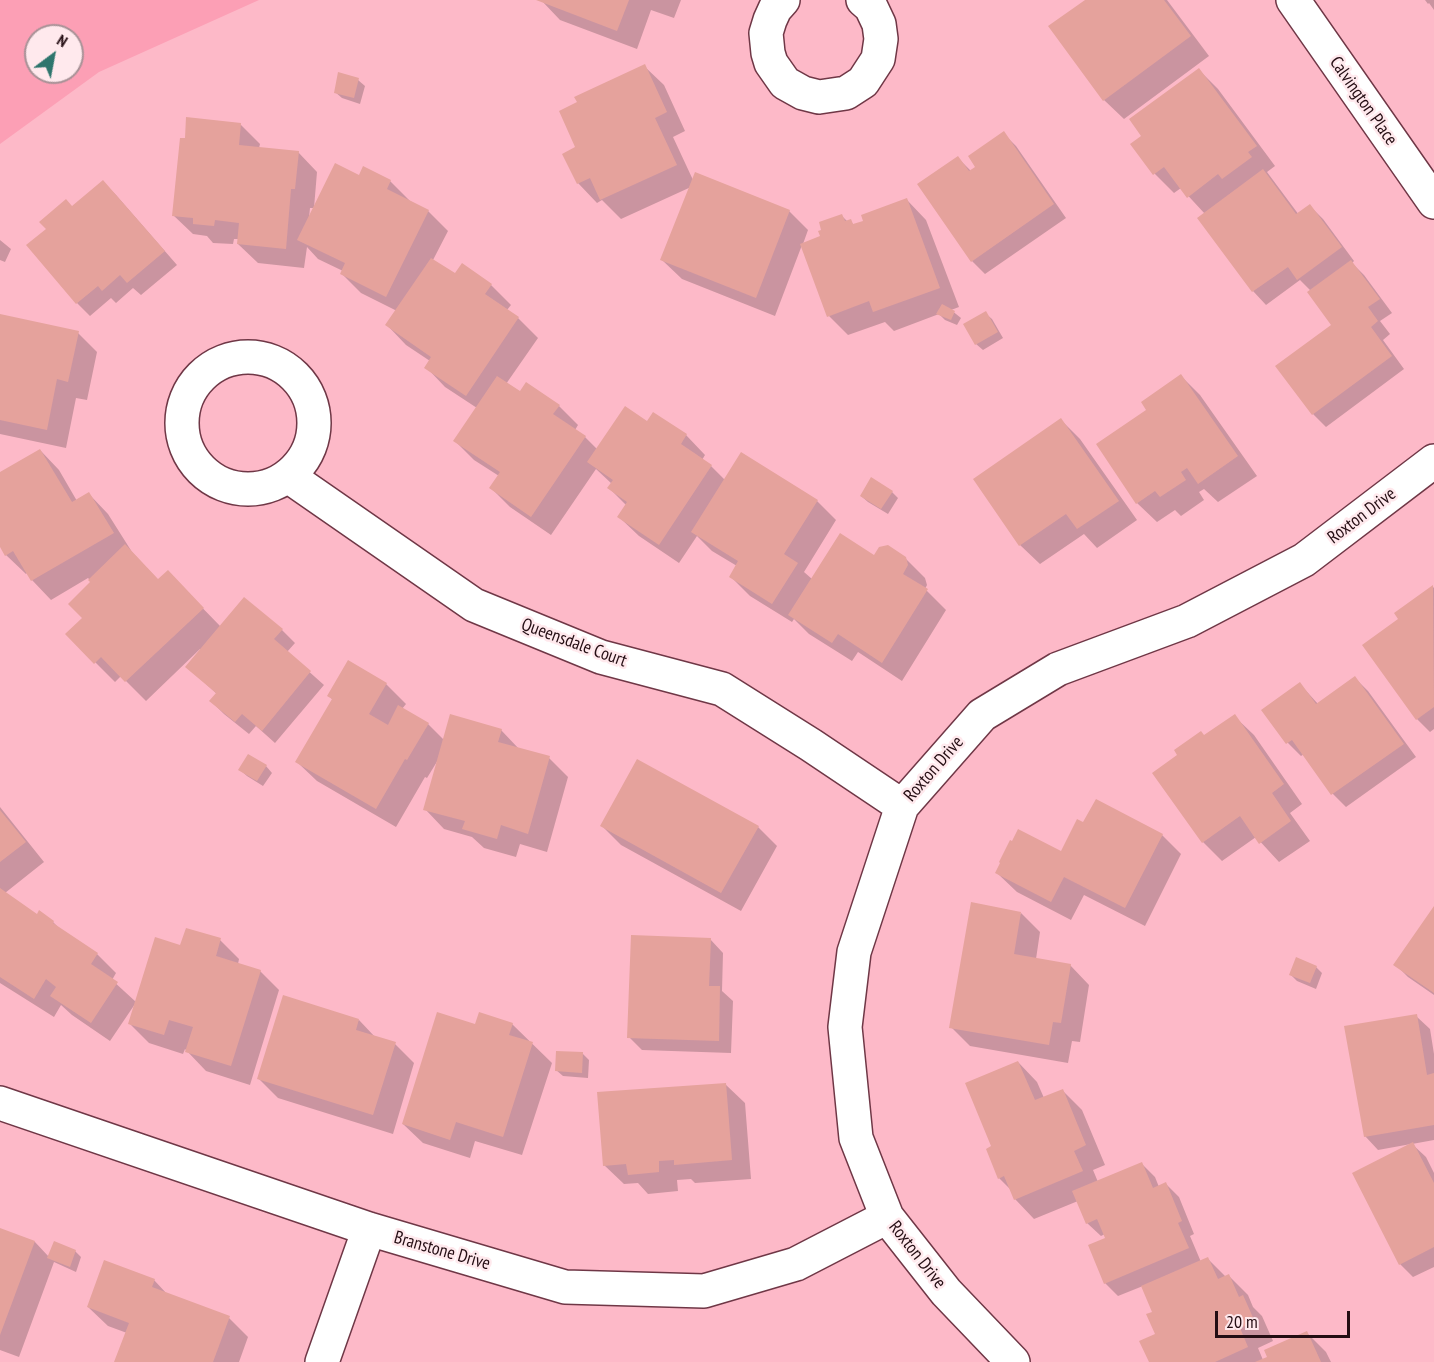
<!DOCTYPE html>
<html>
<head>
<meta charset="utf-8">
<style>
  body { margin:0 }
  #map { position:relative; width:1434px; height:1362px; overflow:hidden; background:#fdb9c8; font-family:"PT Sans Narrow",sans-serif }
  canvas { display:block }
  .north { position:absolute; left:24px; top:24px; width:60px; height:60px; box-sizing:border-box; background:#ffe9ed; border:2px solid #a79196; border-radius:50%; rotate:32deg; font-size:16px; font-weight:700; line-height:24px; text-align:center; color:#240d13 }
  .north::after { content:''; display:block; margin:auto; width:21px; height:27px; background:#2e756d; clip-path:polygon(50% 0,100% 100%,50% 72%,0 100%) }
  .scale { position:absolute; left:1215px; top:1311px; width:135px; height:27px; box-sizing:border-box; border:3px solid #240d13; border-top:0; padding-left:8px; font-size:18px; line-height:21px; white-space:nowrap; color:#240d13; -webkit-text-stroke:4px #ffe9ed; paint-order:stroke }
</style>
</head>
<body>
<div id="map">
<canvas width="1434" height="1362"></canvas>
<div class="north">N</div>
<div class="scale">20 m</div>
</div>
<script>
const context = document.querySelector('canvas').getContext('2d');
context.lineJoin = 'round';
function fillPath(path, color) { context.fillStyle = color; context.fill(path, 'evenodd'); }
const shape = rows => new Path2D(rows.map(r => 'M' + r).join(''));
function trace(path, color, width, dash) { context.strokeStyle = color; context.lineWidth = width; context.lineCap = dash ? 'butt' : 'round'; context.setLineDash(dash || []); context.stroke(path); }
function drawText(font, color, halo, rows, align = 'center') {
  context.font = font + ' "PT Sans Narrow",sans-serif'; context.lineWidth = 5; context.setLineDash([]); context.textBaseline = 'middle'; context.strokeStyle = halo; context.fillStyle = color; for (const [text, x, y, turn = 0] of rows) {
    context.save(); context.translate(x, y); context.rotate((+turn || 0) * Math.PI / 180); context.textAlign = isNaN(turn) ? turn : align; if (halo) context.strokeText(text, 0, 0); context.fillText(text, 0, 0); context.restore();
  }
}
const green = shape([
  [0,0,259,0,99,72,0,144],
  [36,36,72,36,72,72,36,72]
]);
const shadow = shape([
  [541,0,681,0,674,18,651,10,637,49,560,20],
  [1087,0,1167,0,1209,56,1124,119,1104,100],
  [1425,0,1434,0,1434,10,1429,3,1428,4],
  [644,66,664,85,685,131,673,137,693,180,789,211,808,230,803,244,822,237,842,216,848,222,850,221,854,225,865,222,907,200,926,220,959,307,951,310,961,318,957,325,945,320,939,314,894,331,885,322,848,335,829,316,802,245,775,316,682,279,662,260,691,187,621,219,602,200,597,203,578,183,577,148],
  [1199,70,1218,89,1275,166,1267,172,1299,215,1310,206,1323,219,1354,261,1352,263,1364,275,1392,313,1380,321,1390,334,1383,340,1404,369,1326,427,1313,414,1333,325,1311,291,1300,280,1266,305,1253,291,1199,218,1205,214,1181,188,1174,193,1155,174,1143,136],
  [358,80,365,86,360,104,342,98,335,92],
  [240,124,260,144,259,148,298,152,317,172,314,208,310,208,309,218,360,177,364,168,390,181,410,201,428,211,448,231,433,260,455,275,462,265,491,285,511,305,507,310,518,318,538,338,506,384,520,393,559,406,578,425,575,430,585,437,597,449,648,423,686,435,705,455,702,460,711,466,725,480,817,501,836,520,804,572,812,579,874,557,905,558,925,578,927,585,925,589,946,610,902,681,858,652,852,661,809,634,794,619,792,622,750,596,731,577,737,566,712,551,697,536,679,563,639,536,619,517,627,506,609,488,612,484,596,469,551,535,510,507,491,488,499,476,474,460,455,441,477,408,445,387,426,367,430,361,406,345,387,325,397,311,361,293,342,274,343,271,318,259,307,247,304,268,258,263,238,244,239,239,234,239,233,244,213,243,207,236,193,234,173,215],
  [1003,133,1016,146,1066,218,985,274,972,261,958,158,971,171,977,167],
  [103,182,116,195,177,265,141,295,133,288,116,303,111,298,90,316,77,303,73,208],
  [0,240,11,249,5,262,0,260],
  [985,313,992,319,1003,338,983,350,976,344],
  [0,316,78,333,97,352,87,400,76,398,66,448,0,434],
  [1181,376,1200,395,1257,476,1218,502,1204,489,1199,492,1204,500,1181,516,1175,510,1157,522,1137,503],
  [1061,420,1080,439,1137,520,1097,548,1084,534,1040,564,1020,545],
  [40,450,59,470,77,501,89,494,108,514,132,552,159,581,187,592,221,627,282,630,295,643,287,652,324,685,275,743,256,726,249,734,224,714,211,701,217,694,187,667,201,651,200,649,146,701,121,676,115,682,67,634,84,618,92,582,88,578,51,600,32,580,27,573,26,574,6,555,0,544,0,474],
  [892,492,898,498,888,514,868,502,861,496],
  [1433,587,1434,588,1434,729,1430,732,1417,719,1400,620],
  [348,662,386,684,406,704,402,709,428,724,444,740,501,730,520,750,549,758,568,777,547,852,520,844,516,857,484,848,472,837,444,829,425,809,438,760,427,778,425,777,396,827,317,781,297,762,333,700,329,696],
  [1355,678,1368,691,1416,757,1346,807,1333,794,1304,754,1301,756,1288,743,1263,710,1300,684,1318,704],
  [1234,716,1254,735,1302,804,1290,813,1310,841,1279,862,1256,837,1222,861,1203,842,1205,737],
  [266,766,272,773,263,786,247,776,240,770],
  [0,807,44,862,5,893,38,916,53,922,64,933,97,954,116,973,112,980,136,1002,181,947,220,940,239,959,238,964,260,971,279,990,250,1085,206,1071,185,1049,183,1054,149,1043,130,1024,135,1004,110,1041,72,1015,61,1005,54,1017,0,983],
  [1084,824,1162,835,1181,854,1145,926,1084,895,1071,920,1017,892,997,873,1062,853],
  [602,826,758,827,777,846,741,911,621,845],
  [1434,908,1434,995,1408,977,1395,964],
  [1021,913,1040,932,1036,959,1070,965,1089,985,1080,1042,1072,1041,1068,1063,970,1046,951,1027],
  [710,939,723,953,722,991,733,1001,731,1053,642,1050,629,1037],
  [1316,967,1322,973,1316,989,1297,981,1290,974],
  [1416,1016,1430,1029,1434,1054,1434,1140,1412,1144,1426,1157,1434,1173,1434,1267,1413,1277,1400,1264,1411,1144,1378,1150,1365,1136],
  [359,1020,376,1038,395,1044,414,1063,393,1134,278,1098,259,1079],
  [512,1024,552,1063,522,1155,475,1141,470,1158,423,1143,403,1124,476,1026],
  [582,1053,589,1060,588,1078,563,1076,556,1070],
  [1018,1062,1037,1082,1044,1098,1062,1090,1082,1110,1105,1165,1093,1170,1098,1182,1142,1164,1155,1177,1159,1187,1166,1184,1179,1197,1194,1234,1190,1236,1201,1262,1208,1259,1226,1277,1229,1276,1248,1295,1253,1307,1262,1316,1273,1341,1258,1348,1263,1360,1307,1333,1326,1352,1331,1362,1151,1362,1157,1335,1154,1312,1143,1286,1118,1296,1105,1283,1107,1239,1105,1234,1101,1236,1087,1223,1078,1201,1034,1219,1015,1199,1011,1190,999,1178,993,1147],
  [725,1084,745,1103,751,1179,695,1183,691,1179,677,1180,678,1191,648,1194,638,1183,624,1184,604,1165],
  [0,1230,35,1242,49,1257,75,1251,81,1257,76,1272,54,1262,19,1357,0,1350],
  [154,1280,168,1295,229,1318,248,1337,239,1362,116,1362,127,1333,108,1326,88,1307]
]);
const building = shape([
  [536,0,629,0,617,31],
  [1085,0,1164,0,1191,36,1103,101,1048,26],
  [645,64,667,112,655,118,677,165,600,200,590,178,577,184,562,154,575,147,559,111,577,102,574,97],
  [1199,68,1257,146,1248,152,1252,157,1222,179,1218,174,1187,198,1164,167,1153,175,1130,144,1141,136,1129,119],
  [338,72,359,78,354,98,334,93],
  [186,117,241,123,239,145,299,151,295,189,291,189,286,249,237,244,239,223,215,220,214,226,193,224,193,218,172,216,180,138,185,138],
  [1004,131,1054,204,971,262,917,184,958,156,969,171,975,167,968,156],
  [335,163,359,175,363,166,391,180,387,189,429,210,386,297,340,274,345,263,297,240],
  [1263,169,1296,214,1310,204,1342,247,1297,280,1288,267,1252,292,1197,218],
  [695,172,790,210,756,298,660,260],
  [103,180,165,251,127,283,120,275,102,291,98,286,76,304,26,245,46,229,39,222,66,199,72,206],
  [907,198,940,288,873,312,869,301,827,317,800,244,820,236,818,231,821,230,819,222,842,214,845,221,851,219,853,224,863,221,861,215],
  [431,258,455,273,462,263,492,284,485,294,519,317,466,396,424,368,431,357,385,325],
  [1351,260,1380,299,1368,307,1378,321,1371,327,1392,356,1312,415,1275,366,1331,325,1307,292],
  [942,304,955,311,951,320,936,314],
  [986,311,998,332,975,345,963,324],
  [0,314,79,331,68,382,57,379,47,430,0,420],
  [1181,374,1238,456,1198,484,1187,468,1181,472,1186,480,1160,497,1155,491,1136,504,1096,444,1146,410,1141,402],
  [497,376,520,391,526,382,560,405,553,414,586,436,531,517,489,488,500,472,453,441],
  [625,406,647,421,653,412,687,434,681,444,712,465,659,545,617,517,627,502,607,488,613,480,587,462],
  [1061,418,1119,501,1077,529,1066,514,1019,546,973,479],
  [40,449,72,502,89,492,114,533,31,581,13,551,5,556,0,547,0,472],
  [741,452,818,500,784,554,798,563,772,604,729,577,738,561,691,532],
  [871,477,893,491,881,509,860,496],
  [840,533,874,555,879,547,888,545,906,557,908,565,903,574,928,589,882,663,838,634,832,643,788,615],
  [125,544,158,579,168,570,204,608,125,682,101,657,94,664,65,634,82,618,68,604,90,582,88,580],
  [1433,585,1434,707,1416,720,1362,645,1398,619,1394,613],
  [244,597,283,629,274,639,311,671,262,731,242,714,235,722,209,701,216,693,185,667],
  [348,660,387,683,369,714,388,725,398,705,429,723,407,760,405,759,376,809,295,762,332,699,327,696],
  [1355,676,1404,744,1331,795,1292,740,1286,744,1261,710,1300,682,1316,704],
  [450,714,502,729,498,742,550,756,528,834,501,825,497,839,462,829,465,821,423,810],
  [1235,714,1284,784,1272,793,1291,821,1259,844,1240,816,1202,843,1152,773,1177,755,1174,750,1201,731,1204,735],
  [248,754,267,765,257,781,238,770],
  [637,759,759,826,721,893,600,826],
  [1096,799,1163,834,1125,908,1064,877,1051,902,995,873,1000,863,999,862,1010,840,1012,841,1018,829,1061,851,1077,819,1083,822],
  [0,810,26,842,0,862],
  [0,888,37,914,39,910,54,921,53,923,98,953,91,964,118,982,91,1023,50,996,56,987,46,979,34,999,0,977],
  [971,902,1021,912,1014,954,1071,964,1061,1023,1053,1022,1049,1045,949,1028],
  [1434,906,1434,993,1393,965],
  [186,928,221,938,216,956,261,970,231,1066,185,1052,193,1027,169,1020,164,1035,128,1024,155,937,180,945],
  [631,935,711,938,709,986,720,986,719,1041,627,1038],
  [1296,957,1317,966,1310,983,1289,975],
  [283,995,359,1019,356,1030,396,1042,373,1115,257,1079],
  [437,1012,475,1024,479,1012,513,1023,509,1035,533,1042,503,1137,456,1122,450,1140,402,1124],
  [1417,1014,1427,1075,1434,1073,1434,1125,1364,1137,1344,1026],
  [556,1051,583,1052,582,1073,555,1071],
  [1018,1061,1035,1100,1063,1089,1086,1145,1074,1151,1083,1171,1014,1200,1004,1176,998,1179,986,1149,991,1146,965,1083],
  [726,1083,732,1160,674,1165,674,1160,659,1161,659,1172,628,1175,626,1164,603,1166,597,1092],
  [1413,1142,1434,1183,1434,1247,1399,1265,1352,1173],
  [1142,1162,1153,1188,1166,1182,1182,1221,1178,1223,1189,1248,1104,1284,1088,1245,1105,1238,1097,1219,1086,1224,1072,1191],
  [0,1228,35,1241,0,1335],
  [54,1241,76,1250,70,1267,47,1258],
  [1208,1257,1218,1279,1229,1274,1239,1297,1243,1295,1255,1322,1240,1328,1248,1347,1215,1362,1149,1362,1139,1341,1155,1334,1146,1314,1152,1312,1141,1286],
  [104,1260,155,1279,152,1287,230,1316,213,1362,114,1362,129,1323,87,1307],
  [1307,1331,1321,1362,1255,1362,1267,1357,1264,1350]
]);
const minor = shape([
  [783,0,775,9,770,20,766,33,768,53,771,63,785,83,803,93,819,97,846,93,863,82,878,59,881,39,879,24,871,7,863,0],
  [1293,0,1434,202],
  '182 423a66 66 0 1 1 132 0a66 66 0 1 1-132 0Z',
  [288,476,474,605,601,657,722,689,811,745,902,806],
  [0,1103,369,1229,565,1287,704,1291,796,1264,887,1217],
  [322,1362,369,1229],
  [1013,1362,946,1292,887,1217,856,1138,845,1027,854,952,902,806,982,715,1058,669,1187,621,1304,560,1434,461]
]);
const streetNames = [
  ["Calvington Place",1363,101,55],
  ["Roxton Drive",1362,516,-37],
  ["Queensdale Court",574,643,20],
  ["Roxton Drive",934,769,-49],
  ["Branstone Drive",442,1251,16],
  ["Roxton Drive",917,1255,52]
];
fillPath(green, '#fc9fb5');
fillPath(shadow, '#0003');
fillPath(building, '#e5a29c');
trace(minor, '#6f3746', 36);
trace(minor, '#fff', 33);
drawText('18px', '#240d13', '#ffe9ed', streetNames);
</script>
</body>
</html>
